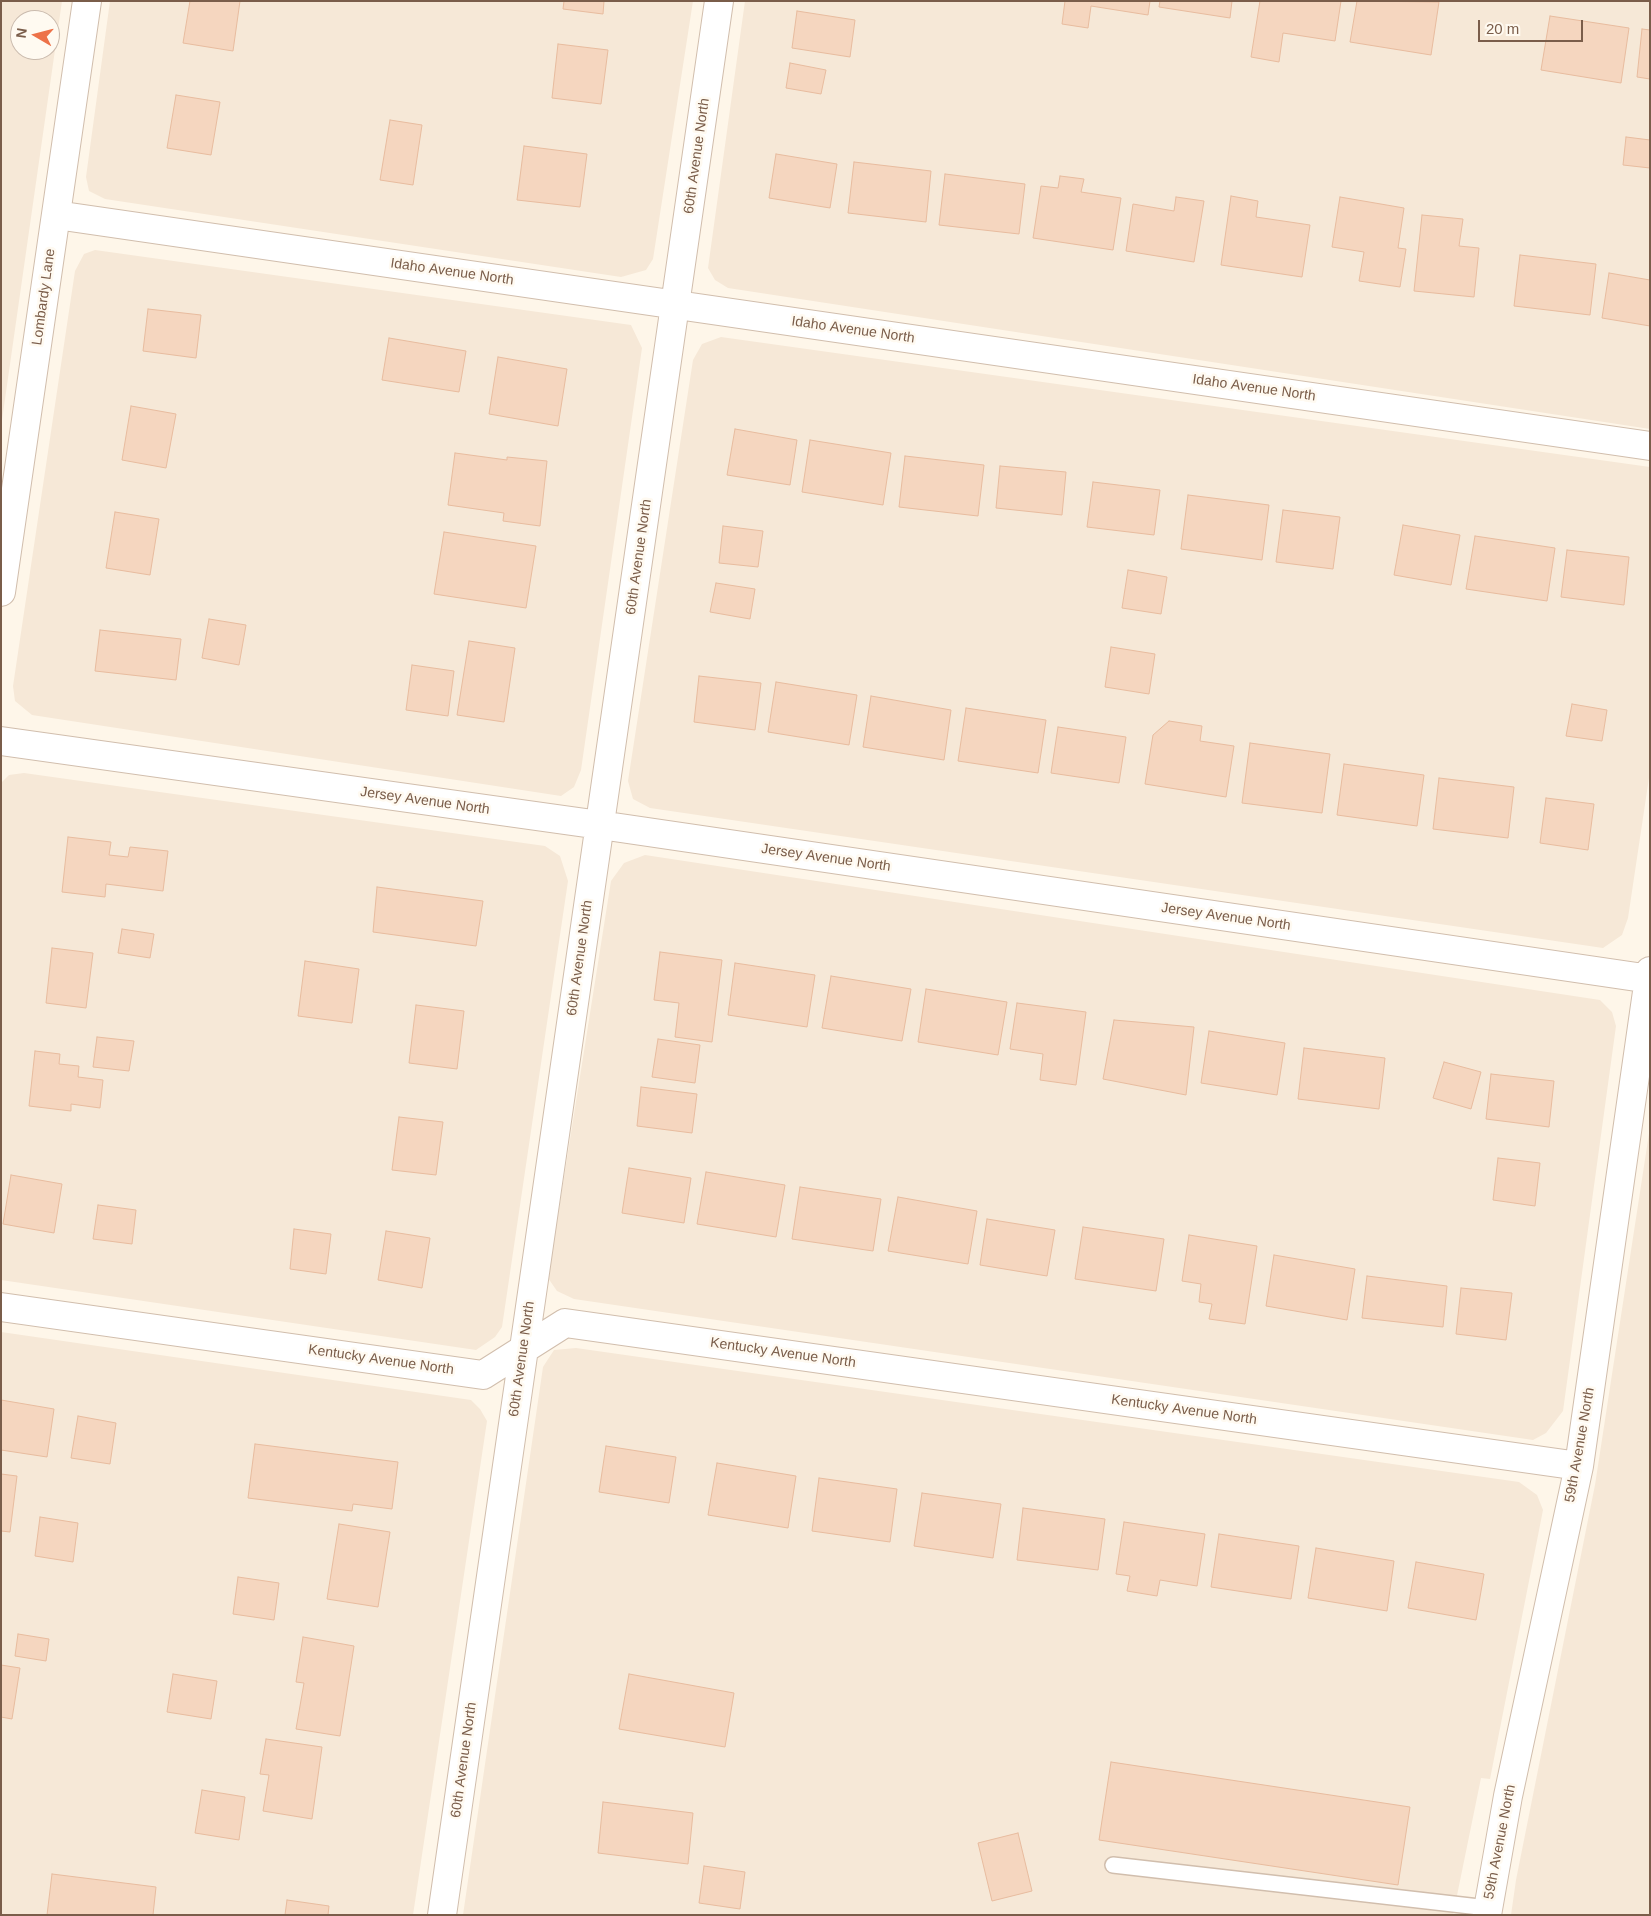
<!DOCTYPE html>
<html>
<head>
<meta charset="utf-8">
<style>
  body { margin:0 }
  #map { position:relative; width:1651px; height:1916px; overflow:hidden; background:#fef6e9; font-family:Helvetica,sans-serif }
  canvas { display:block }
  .frame { position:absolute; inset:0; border:2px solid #7a5d4a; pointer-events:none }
  .north { position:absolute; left:10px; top:10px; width:50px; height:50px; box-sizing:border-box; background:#fffaf1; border:1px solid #cabbae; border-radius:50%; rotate:278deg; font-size:14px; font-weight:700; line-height:20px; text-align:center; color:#7a5d4a }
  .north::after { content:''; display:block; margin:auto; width:18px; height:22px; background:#ed7249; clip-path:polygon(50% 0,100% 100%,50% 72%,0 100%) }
  .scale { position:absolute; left:1478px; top:20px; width:105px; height:22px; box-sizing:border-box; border:2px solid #7a5d4a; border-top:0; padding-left:6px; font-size:15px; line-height:18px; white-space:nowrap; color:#7a5d4a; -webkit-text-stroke:4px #fffaf1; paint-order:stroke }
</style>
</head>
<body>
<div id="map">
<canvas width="1651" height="1916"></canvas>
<div class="frame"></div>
<div class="north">N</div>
<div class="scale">20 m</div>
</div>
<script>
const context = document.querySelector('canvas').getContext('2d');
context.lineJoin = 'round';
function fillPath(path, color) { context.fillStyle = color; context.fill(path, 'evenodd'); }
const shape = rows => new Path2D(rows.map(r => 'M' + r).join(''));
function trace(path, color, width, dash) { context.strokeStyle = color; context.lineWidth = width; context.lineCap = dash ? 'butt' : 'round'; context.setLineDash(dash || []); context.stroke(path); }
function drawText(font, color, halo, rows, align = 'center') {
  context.font = font + ' Helvetica,sans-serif'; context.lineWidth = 5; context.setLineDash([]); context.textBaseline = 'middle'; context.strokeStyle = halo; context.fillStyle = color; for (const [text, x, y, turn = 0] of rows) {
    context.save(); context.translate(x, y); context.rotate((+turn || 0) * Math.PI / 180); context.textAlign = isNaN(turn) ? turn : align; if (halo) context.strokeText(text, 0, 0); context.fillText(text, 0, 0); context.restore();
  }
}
const residential = shape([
  [1,1,62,1,1,427],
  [20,20,50,20,50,50,20,50],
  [110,1,693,1,653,259,646,270,621,277,105,199,89,191,86,177],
  [745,1,1650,1,1650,429,728,288,715,280,708,268],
  [95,250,631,325,642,348,581,770,574,787,561,796,32,715,15,701,13,686,75,271,84,254],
  [721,337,1650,467,1650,771,1628,918,1622,935,1603,948,650,808,633,799,628,781,693,360,702,344],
  [24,773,545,846,560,856,568,881,502,1327,495,1337,476,1350,1,1280,1,783,9,775],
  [645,855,1600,1000,1612,1012,1616,1026,1563,1411,1546,1433,1533,1440,574,1299,557,1291,548,1278,611,881,624,863],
  [1650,1127,1650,1915,1511,1915,1516,1880,1595,1485],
  [1,1332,471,1400,480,1409,487,1421,413,1915,1,1915],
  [576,1348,1519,1482,1537,1495,1543,1510,1490,1779,1481,1778,1453,1915,463,1915,543,1367,554,1350]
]);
const building = shape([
  [190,1,240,1,233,51,183,43,190,1],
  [564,1,604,1,603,14,563,9,564,1],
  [1065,1,1150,1,1148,15,1091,6,1088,28,1062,24,1065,1],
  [1160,1,1232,1,1230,18,1159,7,1160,1],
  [1260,1,1341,1,1335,41,1283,33,1279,62,1251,57,1260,1],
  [1357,1,1439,2,1431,55,1350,42,1357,1],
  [797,11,855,20,850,57,792,48,797,11],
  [1550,16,1629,28,1621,83,1541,70,1550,16],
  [1642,29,1650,30,1650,79,1637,77,1642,29],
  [558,44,608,50,601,104,552,98,558,44],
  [790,63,826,70,821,94,786,88,790,63],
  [176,95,220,102,211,155,167,148,176,95],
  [390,120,422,125,413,185,380,180,390,120],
  [1626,137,1650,140,1650,168,1623,165,1626,137],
  [524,146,587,154,580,207,517,200,524,146],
  [776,154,837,164,830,208,769,198,776,154],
  [854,162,931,171,926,222,848,213,854,162],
  [945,174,1025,184,1019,234,939,225,945,174],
  [1060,176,1084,179,1081,192,1121,198,1113,250,1033,238,1041,186,1058,188,1060,176],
  [1231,196,1258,201,1256,217,1310,225,1302,277,1221,265,1231,196],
  [1176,197,1204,201,1194,262,1126,251,1133,204,1174,211,1176,197],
  [1340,197,1404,208,1398,248,1406,249,1400,287,1359,281,1364,252,1332,247,1340,197],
  [1422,215,1463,219,1459,246,1479,248,1474,297,1414,291,1422,215],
  [1520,255,1596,264,1590,315,1514,306,1520,255],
  [1609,273,1650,280,1650,326,1602,318,1609,273],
  [148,309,201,315,196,358,143,351,148,309],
  [389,338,466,351,459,392,382,380,389,338],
  [498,357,567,369,558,426,489,414,498,357],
  [131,406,176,414,166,468,122,460,131,406],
  [735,429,797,440,790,485,727,475,735,429],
  [810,440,891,453,883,505,802,492,810,440],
  [455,453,507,460,507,457,547,461,540,526,503,521,504,513,448,505,455,453],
  [905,456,984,465,978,516,899,507,905,456],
  [1000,466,1066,472,1062,515,996,508,1000,466],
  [1093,482,1160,490,1154,535,1087,527,1093,482],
  [1188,495,1269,505,1262,560,1181,549,1188,495],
  [1283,510,1340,517,1333,569,1276,562,1283,510],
  [115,512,159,519,150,575,106,568,115,512],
  [1403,525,1460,535,1451,585,1394,575,1403,525],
  [723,526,763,531,758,567,719,563,723,526],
  [444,532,536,546,526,608,434,594,444,532],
  [1475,536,1555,548,1547,601,1466,589,1475,536],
  [1567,550,1629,557,1624,605,1561,597,1567,550],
  [1128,570,1167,577,1161,614,1122,608,1128,570],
  [716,583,755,589,750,619,710,612,716,583],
  [209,619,246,625,239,665,202,658,209,619],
  [100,630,181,639,176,680,95,671,100,630],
  [469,641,515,648,504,722,457,715,469,641],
  [1111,647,1155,654,1149,694,1105,687,1111,647],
  [412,665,454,671,448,716,406,710,412,665],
  [699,676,761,683,755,730,694,722,699,676],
  [776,682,857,695,849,745,768,732,776,682],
  [871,696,951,710,944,760,863,747,871,696],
  [1572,704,1607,710,1602,741,1566,736,1572,704],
  [966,708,1046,720,1038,773,958,761,966,708],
  [1169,721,1202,726,1200,741,1234,746,1226,797,1145,784,1153,735,1169,721],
  [1058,727,1126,737,1119,783,1051,773,1058,727],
  [1250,743,1330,754,1322,813,1242,803,1250,743],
  [1344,764,1424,775,1417,826,1337,815,1344,764],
  [1439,778,1514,787,1508,838,1433,829,1439,778],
  [1546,798,1594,804,1588,850,1540,843,1546,798],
  [68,837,111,842,109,855,128,857,130,847,168,851,163,891,106,884,105,897,62,892,68,837],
  [377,887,483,901,476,946,373,932,377,887],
  [122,929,154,934,150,958,118,953,122,929],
  [52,948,93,953,86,1008,46,1003,52,948],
  [660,952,722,960,712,1042,675,1037,679,1003,654,1000,660,952],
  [305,961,359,969,352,1023,298,1016,305,961],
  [735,963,815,975,807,1027,728,1015,735,963],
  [831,976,911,989,902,1041,822,1028,831,976],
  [926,989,1007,1002,998,1055,918,1042,926,989],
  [1017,1003,1086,1012,1076,1085,1040,1080,1043,1054,1010,1049,1017,1003],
  [416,1005,464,1011,457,1069,409,1063,416,1005],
  [1114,1020,1194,1027,1186,1095,1103,1079,1114,1020],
  [1209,1031,1285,1043,1277,1095,1201,1083,1209,1031],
  [97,1037,134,1041,129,1071,93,1067,97,1037],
  [658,1039,700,1045,695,1083,652,1077,658,1039],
  [1304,1048,1385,1058,1379,1109,1298,1099,1304,1048],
  [35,1051,60,1054,59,1064,79,1066,78,1077,103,1080,100,1108,71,1104,71,1111,29,1106,35,1051],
  [1444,1062,1481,1072,1471,1109,1433,1098,1444,1062],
  [1491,1074,1554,1081,1549,1127,1486,1119,1491,1074],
  [641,1087,697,1094,692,1133,637,1126,641,1087],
  [399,1117,443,1122,436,1175,392,1170,399,1117],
  [1498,1158,1540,1163,1535,1206,1493,1200,1498,1158],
  [629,1168,691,1178,684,1223,622,1213,629,1168],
  [706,1172,785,1185,776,1237,697,1224,706,1172],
  [11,1175,62,1184,54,1233,3,1224,11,1175],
  [800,1187,881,1199,873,1251,792,1239,800,1187],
  [898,1197,977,1211,968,1264,888,1251,898,1197],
  [98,1205,136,1210,132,1244,93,1239,98,1205],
  [987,1219,1055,1230,1047,1276,980,1265,987,1219],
  [1083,1227,1164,1239,1156,1291,1075,1279,1083,1227],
  [294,1229,331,1234,326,1274,290,1269,294,1229],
  [386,1231,430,1238,422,1288,378,1280,386,1231],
  [1189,1235,1257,1246,1245,1324,1209,1319,1212,1304,1199,1302,1201,1284,1182,1281,1189,1235],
  [1274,1255,1355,1269,1347,1320,1266,1306,1274,1255],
  [1367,1276,1447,1286,1443,1327,1362,1318,1367,1276],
  [1461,1288,1512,1293,1506,1340,1456,1334,1461,1288],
  [1,1400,54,1409,47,1457,1,1450,1,1400],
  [78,1416,116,1423,110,1464,71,1458,78,1416],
  [255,1444,398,1462,392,1509,353,1504,352,1511,248,1498,255,1444],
  [606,1446,676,1457,669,1503,599,1492,606,1446],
  [717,1463,796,1476,788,1528,708,1515,717,1463],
  [1,1474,17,1476,10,1532,1,1531,1,1474],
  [819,1478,897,1489,890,1542,812,1531,819,1478],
  [922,1493,1001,1504,993,1558,914,1546,922,1493],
  [1023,1508,1105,1519,1098,1570,1017,1560,1023,1508],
  [40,1517,78,1523,73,1562,35,1556,40,1517],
  [1124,1522,1205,1534,1197,1586,1160,1580,1157,1596,1127,1591,1130,1576,1116,1574,1124,1522],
  [339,1524,390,1532,378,1607,327,1599,339,1524],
  [1219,1534,1299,1546,1291,1599,1211,1587,1219,1534],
  [1316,1548,1394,1561,1387,1611,1308,1598,1316,1548],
  [1416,1562,1484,1574,1476,1620,1408,1608,1416,1562],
  [238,1577,279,1583,274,1620,233,1614,238,1577],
  [18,1634,49,1639,46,1661,15,1656,18,1634],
  [303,1637,354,1646,340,1736,296,1729,304,1683,296,1682,303,1637],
  [1,1665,20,1668,12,1719,1,1717,1,1665],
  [173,1674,217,1681,211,1719,167,1712,173,1674],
  [629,1674,734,1693,725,1747,619,1729,629,1674],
  [266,1739,322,1747,312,1819,263,1811,269,1775,260,1774,266,1739],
  [1111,1762,1410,1807,1398,1885,1099,1840,1111,1762],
  [202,1790,245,1797,239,1840,195,1833,202,1790],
  [603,1802,693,1813,688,1864,598,1853,603,1802],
  [1018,1833,1032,1891,992,1901,978,1843,1018,1833],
  [704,1866,745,1872,740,1909,699,1903,704,1866],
  [52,1874,156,1887,153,1915,47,1915,52,1874],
  [287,1900,329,1906,328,1915,285,1915,287,1900]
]);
const lane = shape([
  [1113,1865,1488,1908]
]);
const street = shape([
  [56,215,1650,446],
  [1,592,87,1],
  [1,741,600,825,1650,979],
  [1,1307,483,1375,565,1323,1579,1466],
  [442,1915,719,1],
  [1487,1915,1508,1796,1579,1466,1650,971]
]);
const streetNames = [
  ["60th Avenue North",697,156,-82],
  ["Idaho Avenue North",452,272,8],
  ["Lombardy Lane",44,297,-82],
  ["Idaho Avenue North",853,330,8],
  ["Idaho Avenue North",1254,388,8],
  ["60th Avenue North",639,557,-82],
  ["Jersey Avenue North",425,801,8],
  ["Jersey Avenue North",826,858,8],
  ["Jersey Avenue North",1226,917,8],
  ["60th Avenue North",580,958,-82],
  ["Kentucky Avenue North",783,1353,8],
  ["60th Avenue North",522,1359,-82],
  ["Kentucky Avenue North",381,1360,8],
  ["Kentucky Avenue North",1184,1410,8],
  ["59th Avenue North",1580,1445,-80],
  ["60th Avenue North",464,1760,-82],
  ["59th Avenue North",1500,1842,-79]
];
fillPath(residential, '#f6e8d7');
fillPath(building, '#f5d6bf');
trace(building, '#e8bc9f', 1);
trace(lane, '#d1bead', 18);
trace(street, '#d1bead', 30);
trace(lane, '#fff', 15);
trace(street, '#fff', 28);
drawText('14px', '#7a5d4a', '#fffaf1', streetNames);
</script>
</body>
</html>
